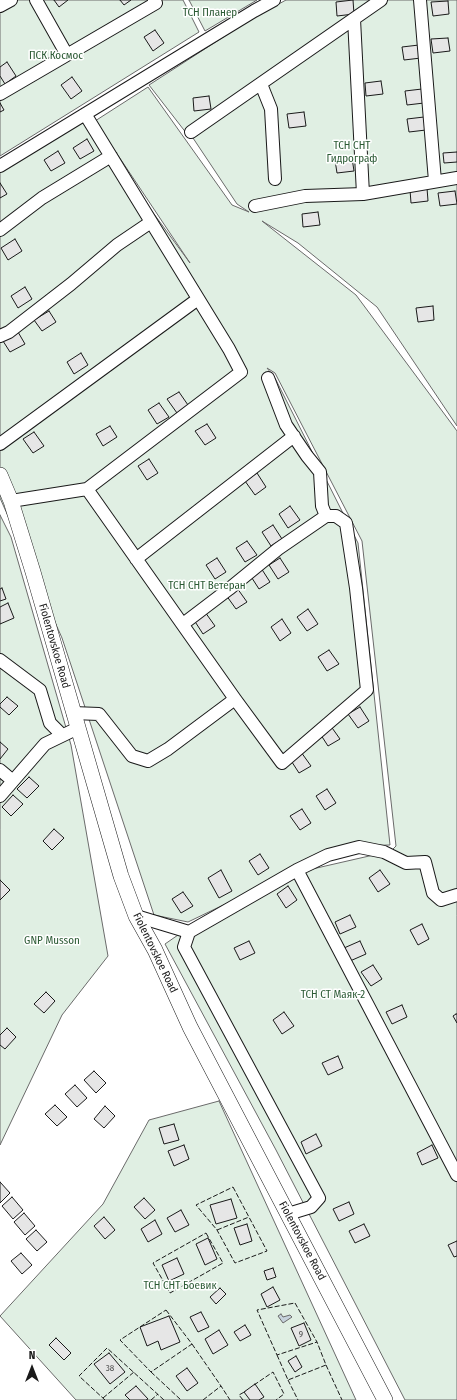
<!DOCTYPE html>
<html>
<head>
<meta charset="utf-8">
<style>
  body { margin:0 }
  #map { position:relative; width:457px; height:1400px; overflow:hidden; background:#fff; font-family:"Fira Sans Condensed",sans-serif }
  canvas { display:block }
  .north { position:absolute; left:12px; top:1348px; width:40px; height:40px; -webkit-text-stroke:3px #fff; paint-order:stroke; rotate:0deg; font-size:11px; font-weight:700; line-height:16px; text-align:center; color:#1a1a1a }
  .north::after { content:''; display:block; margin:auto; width:14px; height:18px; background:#1a1a1a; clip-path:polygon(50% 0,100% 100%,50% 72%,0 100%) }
</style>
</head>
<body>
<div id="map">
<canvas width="457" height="1400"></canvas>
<div class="north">N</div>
</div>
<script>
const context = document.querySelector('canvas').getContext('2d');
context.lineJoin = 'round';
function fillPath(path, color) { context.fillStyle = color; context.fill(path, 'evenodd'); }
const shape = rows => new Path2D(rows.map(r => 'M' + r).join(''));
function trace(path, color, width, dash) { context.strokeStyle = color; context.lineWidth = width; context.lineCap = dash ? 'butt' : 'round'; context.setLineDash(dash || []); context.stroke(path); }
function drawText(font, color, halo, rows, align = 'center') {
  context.font = font + ' "Fira Sans Condensed",sans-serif'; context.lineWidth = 3; context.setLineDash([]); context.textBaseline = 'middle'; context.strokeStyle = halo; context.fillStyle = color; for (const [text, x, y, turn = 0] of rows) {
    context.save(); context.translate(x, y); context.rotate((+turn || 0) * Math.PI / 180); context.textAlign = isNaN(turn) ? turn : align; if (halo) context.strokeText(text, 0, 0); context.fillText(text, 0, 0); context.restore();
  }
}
const green = shape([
  [0,0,183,0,199,32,0,156,0,0],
  [189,0,257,0,205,31,189,0],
  [286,0,374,0,187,134,149,85,248,21,286,0],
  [385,0,457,0,457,426,377,307,298,243,262,221,356,295,457,431,457,1400,405,1400,276,1150,165,944,191,926,308,870,391,851,396,846,362,541,275,373,267,368,275,378,358,543,390,845,346,846,188,922,154,915,62,638,0,498,0,161,79,112,190,263,95,121,148,87,232,205,249,212,237,204,193,138,385,0],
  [0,515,11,537,71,745,108,956,62,1015,0,1145,0,515],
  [219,1101,356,1400,76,1400,0,1316,103,1204,149,1120,219,1101]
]);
const water = shape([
  [281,1314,283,1317,290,1315,292,1317,283,1323,278,1316,281,1314]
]);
const building = shape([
  [54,0,68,0,59,7,54,0],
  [120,0,131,0,124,5,120,0],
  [353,0,354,14,337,16,336,2,353,0],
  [448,1,449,14,433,16,431,2,448,1],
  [155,30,164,43,153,51,144,37,155,30],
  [448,38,450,51,433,53,431,39,448,38],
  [419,45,421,58,404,60,402,47,419,45],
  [7,62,16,76,5,84,0,76,0,67,7,62],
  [72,77,82,91,71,99,61,85,72,77],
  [381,81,383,94,366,96,365,83,381,81],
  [422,89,424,103,407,105,405,91,422,89],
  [209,96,211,109,194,111,193,98,209,96],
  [0,103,4,110,0,112,0,103],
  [304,112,306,126,289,128,287,114,304,112],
  [424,117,426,130,409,132,407,119,424,117],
  [87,139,94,151,80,159,73,148,87,139],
  [58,151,65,163,51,171,44,160,58,151],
  [457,152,457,162,444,163,443,153,457,152],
  [352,158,354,171,337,173,335,160,352,158],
  [0,183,7,194,0,198,0,183],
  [427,188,428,201,411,203,410,190,427,188],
  [455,191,457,204,440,206,438,193,455,191],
  [318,212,320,225,303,227,302,214,318,212],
  [15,239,22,251,8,260,1,248,15,239],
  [25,287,32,299,18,308,11,296,25,287],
  [433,306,434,320,418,322,416,308,433,306],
  [49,311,56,322,42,331,34,320,49,311],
  [18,332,25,344,10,352,3,341,18,332],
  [81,353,88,365,74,374,67,362,81,353],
  [179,392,188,405,177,413,167,399,179,392],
  [159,403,169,417,157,424,148,410,159,403],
  [207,424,216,438,205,445,195,431,207,424],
  [110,426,117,437,103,446,96,434,110,426],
  [34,432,44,446,33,453,23,439,34,432],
  [149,459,158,473,147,480,138,466,149,459],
  [257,473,266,487,255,495,245,481,257,473],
  [290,506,300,520,288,528,279,514,290,506],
  [273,525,282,539,271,546,262,532,273,525],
  [247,541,257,555,245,562,236,548,247,541],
  [217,558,226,572,215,579,206,565,217,558],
  [280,558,289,572,278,579,269,565,280,558],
  [261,568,270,582,259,589,250,575,261,568],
  [2,588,6,599,0,601,0,589,2,588],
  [237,588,247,602,236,609,226,595,237,588],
  [8,603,14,618,0,624,0,607,8,603],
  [308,609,318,624,307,631,297,617,308,609],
  [205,612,215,626,203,634,194,620,205,612],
  [282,619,291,633,280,641,271,627,282,619],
  [329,650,339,664,327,671,318,657,329,650],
  [7,697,18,706,9,715,0,707,0,704,7,697],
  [360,707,369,721,358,728,348,714,360,707],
  [330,725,340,739,328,746,319,732,330,725],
  [0,742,8,749,0,759,0,742],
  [301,752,311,766,299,773,290,759,301,752],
  [29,777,39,786,27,798,17,789,29,777],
  [327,789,336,803,325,810,316,796,327,789],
  [13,795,23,804,11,816,2,807,13,795],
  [302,809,311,823,300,830,290,816,302,809],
  [54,829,64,838,52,850,43,841,54,829],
  [260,854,269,868,258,875,249,861,260,854],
  [221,870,232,891,219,898,208,878,221,870],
  [380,870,390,884,378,892,369,878,380,870],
  [0,880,10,890,0,900,0,880],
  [288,886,297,900,286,908,277,894,288,886],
  [183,892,193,906,181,913,172,899,183,892],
  [350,915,356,927,340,934,335,922,350,915],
  [422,924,429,939,418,945,410,930,422,924],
  [249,941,255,953,240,960,234,948,249,941],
  [360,941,366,954,350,961,344,948,360,941],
  [373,965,382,979,371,986,361,972,373,965],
  [46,992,55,1001,44,1013,34,1004,46,992],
  [402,1005,407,1017,392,1024,386,1012,402,1005],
  [284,1012,294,1026,282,1034,273,1020,284,1012],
  [456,1014,457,1014,457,1023,453,1016,456,1014],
  [7,1028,16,1037,5,1049,0,1045,0,1035,7,1028],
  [338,1056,343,1068,328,1075,322,1063,338,1056],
  [94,1071,106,1083,96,1093,84,1080,94,1071],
  [75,1085,87,1098,77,1107,65,1094,75,1085],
  [55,1105,67,1117,57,1126,45,1114,55,1105],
  [105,1106,115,1116,104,1128,94,1119,105,1106],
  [174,1124,179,1140,164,1144,159,1128,174,1124],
  [316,1134,322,1146,306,1154,301,1142,316,1134],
  [184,1145,189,1159,174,1166,168,1151,184,1145],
  [432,1145,438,1158,422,1165,417,1153,432,1145],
  [0,1182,10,1193,0,1203,0,1182],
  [12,1197,23,1210,13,1219,2,1206,12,1197],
  [144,1198,155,1210,145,1219,134,1207,144,1198],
  [231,1199,237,1218,216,1224,210,1205,231,1199],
  [349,1202,354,1214,339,1221,333,1209,349,1202],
  [181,1210,189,1225,175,1232,167,1218,181,1210],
  [24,1213,35,1226,25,1235,14,1222,24,1213],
  [104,1217,115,1230,105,1239,94,1226,104,1217],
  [155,1220,162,1234,148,1242,141,1229,155,1220],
  [247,1224,252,1241,240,1245,234,1228,247,1224],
  [364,1224,370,1236,355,1243,349,1231,364,1224],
  [36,1230,47,1242,37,1251,26,1239,36,1230],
  [208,1238,217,1259,205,1265,196,1244,208,1238],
  [457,1241,457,1256,454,1257,448,1245,457,1241],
  [21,1253,32,1265,22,1274,11,1261,21,1253],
  [177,1258,184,1274,169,1281,162,1265,177,1258],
  [273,1268,276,1277,267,1280,264,1271,273,1268],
  [273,1287,280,1300,267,1307,261,1294,273,1287],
  [220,1288,226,1294,216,1304,210,1297,220,1288],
  [201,1312,209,1327,198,1332,190,1317,201,1312],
  [169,1316,180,1342,161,1350,158,1341,147,1346,140,1327,169,1316],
  [304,1323,311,1340,299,1346,291,1328,304,1323],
  [245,1325,251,1335,240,1341,234,1332,245,1325],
  [219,1330,228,1345,213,1354,205,1339,219,1330],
  [56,1338,71,1353,64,1360,49,1345,56,1338],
  [109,1353,125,1372,110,1384,94,1364,109,1353],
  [296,1356,302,1367,295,1372,288,1361,296,1356],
  [187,1368,198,1383,187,1391,176,1376,187,1368],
  [255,1384,264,1397,259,1400,250,1400,244,1392,255,1384],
  [136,1386,148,1399,146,1400,130,1400,125,1395,136,1386]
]);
const minor = shape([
  [36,0,67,55],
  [420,0,435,181],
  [0,6,11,0],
  [354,19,363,194],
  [261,84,271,109,275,179],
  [0,94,156,3,154,0],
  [191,132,381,0],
  [0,166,254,11,274,0],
  [255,206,305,196,363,194,457,178],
  [0,230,42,198,111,156],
  [0,336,9,332,71,284,117,245,151,222],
  [0,444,198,299],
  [87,489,235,699,282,763,367,690,356,588,346,523,336,516,326,516,322,506,320,472,307,456,286,425,268,378],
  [11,501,87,489,241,372,229,349,85,114],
  [136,559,294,436],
  [183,624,229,589,278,549,326,516],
  [0,660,40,690,50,723,62,735],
  [73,713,99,714,132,756,148,761,168,749,235,699],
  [0,770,13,781],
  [0,796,45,744,78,728],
  [297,870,457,1175],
  [136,916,189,932,297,870,328,855,359,847,384,852,406,863,425,862,433,893,441,900,457,895],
  [189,932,184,947,319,1198,311,1207,288,1214]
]);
const major = shape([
  [0,475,11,501,33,572,121,876,136,916,155,950,190,1027,385,1400]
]);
const fence = shape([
  [233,1187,267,1251,235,1263,217,1230,196,1205,233,1187],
  [217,1230,249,1217],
  [206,1233,223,1263,170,1293,153,1263,206,1233],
  [295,1303,317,1342,277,1355,257,1310,295,1303],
  [166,1310,192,1344,151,1372,120,1340,166,1310],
  [192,1344,221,1386],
  [277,1355,288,1380,326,1365,317,1342],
  [326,1365,342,1400],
  [151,1372,181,1400],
  [288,1380,298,1400],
  [254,1385,273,1372,284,1394,276,1400],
  [103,1398,134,1372],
  [105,1400,79,1376,107,1348,164,1400],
  [151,1400,158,1394],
  [203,1400,221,1386,230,1400],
  [243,1400,239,1395,246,1391]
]);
const numberNames = [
  ["9",301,1334],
  ["38",110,1368]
];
const parkNames = [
  ["ТСН Планер",210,13],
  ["ПСК Космос",56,56],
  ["ТСН СНТ",352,146],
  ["Гидрограф",352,159],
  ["ТСН СНТ Ветеран",207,586],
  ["GNP Musson",52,941],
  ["ТСН СТ Маяк-2",333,995],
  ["ТСН СНТ Боевик",180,1286]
];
const streetNames = [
  ["Fiolentovskoe Road",54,646,74],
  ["Fiolentovskoe Road",155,953,64],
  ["Fiolentovskoe Road",302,1241,62]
];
fillPath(green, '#e0efe3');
trace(green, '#6a6a6a', 1);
fillPath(water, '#c6d2dc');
trace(water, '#6a6a6a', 1);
fillPath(building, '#e6e6e6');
trace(building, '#1a1a1a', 1);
trace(minor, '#1a1a1a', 14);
trace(major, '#1a1a1a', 16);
trace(minor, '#fff', 12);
trace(major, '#fff', 15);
trace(fence, '#1a1a1a', 1, [5, 2]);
drawText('9px', '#4d4d4d', null, numberNames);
drawText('11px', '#2b5a34', '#fff', parkNames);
drawText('11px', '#1a1a1a', '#fff', streetNames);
</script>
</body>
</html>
